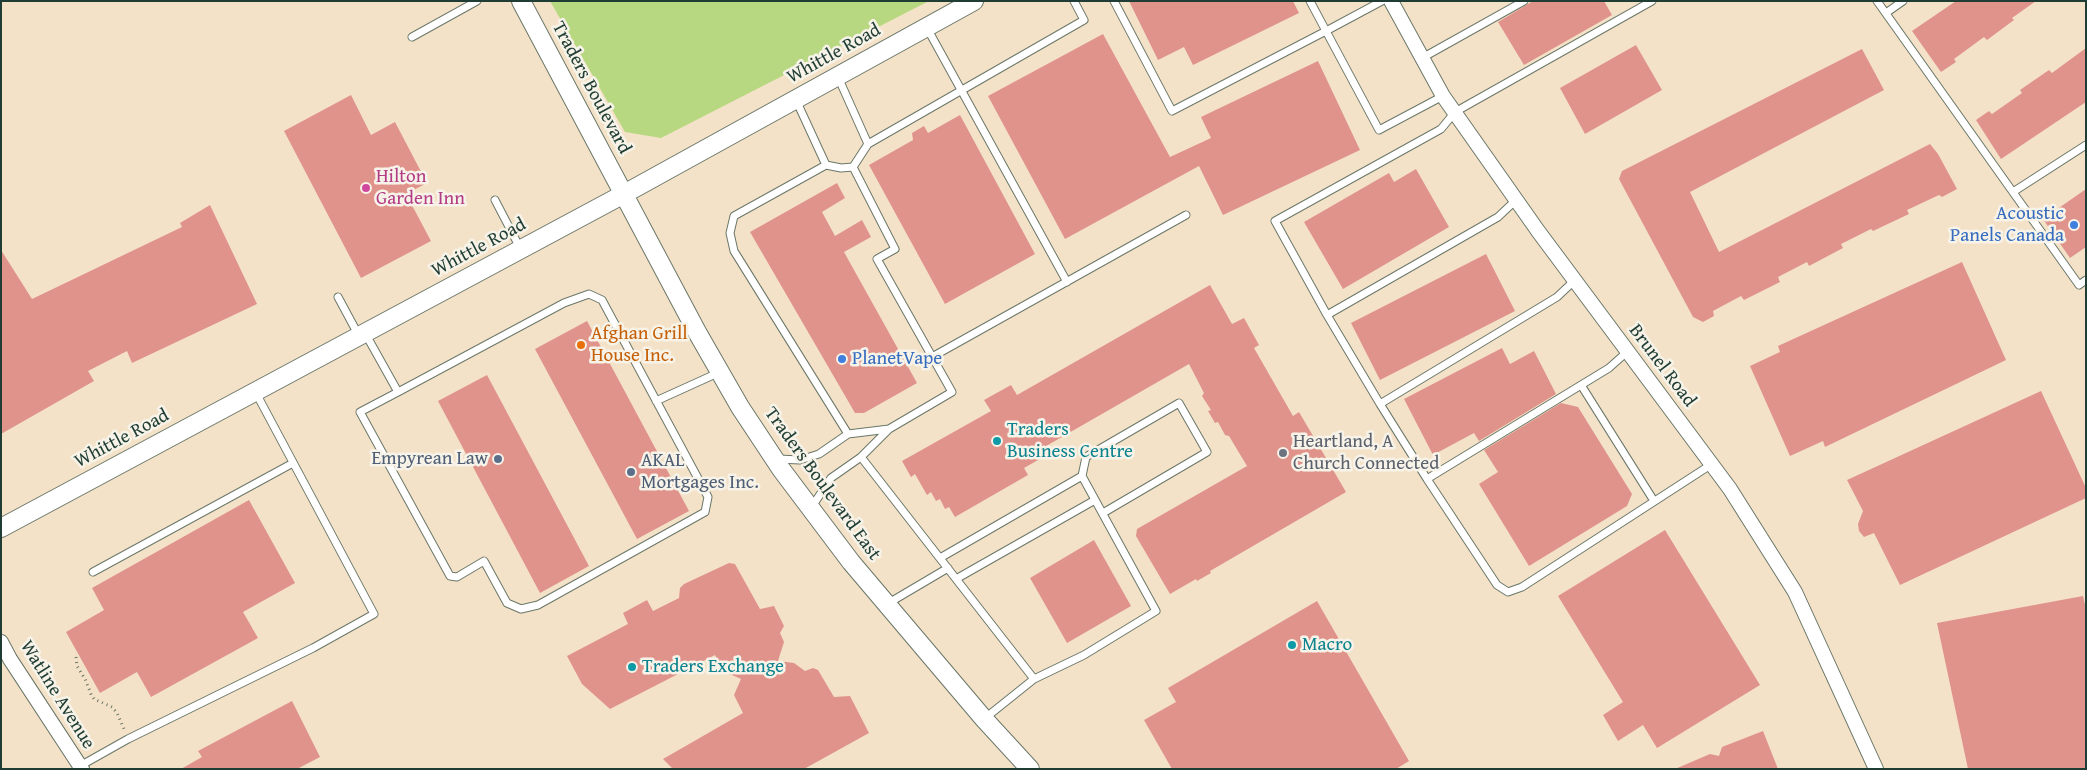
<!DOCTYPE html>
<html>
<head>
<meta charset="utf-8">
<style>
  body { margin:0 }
  #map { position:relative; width:2087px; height:770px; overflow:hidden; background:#f4e2c8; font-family:"Gentium Book Plus",serif }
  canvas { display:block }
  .frame { position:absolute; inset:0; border:2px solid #1f3d34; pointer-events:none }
</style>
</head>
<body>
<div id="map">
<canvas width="2087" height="770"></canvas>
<div class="frame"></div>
</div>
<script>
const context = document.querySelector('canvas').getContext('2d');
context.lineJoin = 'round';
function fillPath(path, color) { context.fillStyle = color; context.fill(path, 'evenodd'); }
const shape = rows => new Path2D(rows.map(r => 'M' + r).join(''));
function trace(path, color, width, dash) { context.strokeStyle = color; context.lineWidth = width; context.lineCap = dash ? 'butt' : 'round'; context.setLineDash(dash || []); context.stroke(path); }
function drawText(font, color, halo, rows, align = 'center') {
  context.font = font + ' "Gentium Book Plus",serif'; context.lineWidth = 5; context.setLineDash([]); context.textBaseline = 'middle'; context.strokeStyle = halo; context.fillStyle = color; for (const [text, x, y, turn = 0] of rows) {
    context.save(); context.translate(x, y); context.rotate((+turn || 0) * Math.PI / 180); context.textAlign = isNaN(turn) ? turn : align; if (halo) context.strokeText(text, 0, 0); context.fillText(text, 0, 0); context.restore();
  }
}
const green = shape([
  [550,1,929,1,661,138,625,132]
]);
const building = shape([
  [1129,1,1293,1,1299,13,1193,65,1184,47,1158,60],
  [1533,1,1604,1,1612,15,1524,65,1498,22],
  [1956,1,2036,1,2012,18,2014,20,1987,40,1984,37,1954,59,1956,62,1941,72,1912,31],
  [1103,34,1170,157,1211,138,1201,117,1318,61,1360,150,1223,215,1199,166,1065,239,988,96],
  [1636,45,1662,90,1585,134,1560,88],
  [2086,48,2086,102,2001,159,1976,120,1989,111,1992,114,2022,93,2020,90,2049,70,2052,73],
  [1862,49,1884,90,1690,192,1719,252,1930,144,1938,154,1957,189,1942,197,1939,195,1907,210,1909,214,1873,231,1871,229,1841,244,1843,248,1809,266,1807,262,1778,277,1780,282,1744,300,1741,296,1713,311,1714,316,1703,322,1693,317,1619,179,1622,171],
  [351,95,371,135,395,122,427,183,406,194,431,241,361,278,284,131],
  [960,115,1035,254,945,304,869,165,913,140,912,133,924,126,928,133],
  [1416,169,1449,227,1343,289,1304,222,1389,173,1394,182],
  [837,183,845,198,822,212,835,236,862,220,871,237,844,252,917,383,864,413,855,413,750,232],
  [2086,189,2086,247,2070,258,2043,219],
  [210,205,257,304,132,363,127,351,88,371,94,381,1,434,1,250,32,299,182,227,180,223],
  [1486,254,1515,311,1380,380,1351,323],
  [1962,262,2006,360,1825,447,1823,441,1790,456,1750,366,1780,352,1778,346],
  [1210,285,1232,324,1244,318,1259,345,1254,348,1293,416,1299,412,1346,492,1210,571,1211,573,1197,581,1196,579,1170,594,1136,536,1137,529,1247,466,1229,436,1225,435,1218,422,1215,423,1208,411,1211,410,1202,396,1204,393,1189,364,1034,453,1038,460,1024,468,1028,475,955,517,949,507,945,509,940,499,936,501,931,492,927,495,915,474,911,477,902,461,991,411,984,400,1011,385,1017,395],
  [587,321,689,511,637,539,535,349],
  [1502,348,1510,364,1534,351,1556,394,1479,441,1474,433,1433,455,1404,399],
  [487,375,589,566,540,593,438,401],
  [2041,391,2086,488,2086,498,1900,585,1874,533,1864,537,1859,531,1858,524,1863,511,1847,480],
  [1561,403,1578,407,1632,494,1627,506,1529,566,1479,484,1498,472,1484,450],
  [249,500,295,583,243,612,258,638,151,697,137,672,100,693,66,632,104,610,92,588],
  [1665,530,1760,685,1657,748,1643,725,1618,741,1603,715,1623,702,1558,596],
  [1094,540,1131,606,1067,643,1030,578],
  [729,563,735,564,760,609,774,606,784,626,780,633,784,642,778,661,794,663,805,671,813,668,818,670,834,697,850,696,869,733,804,769,673,769,663,759,743,713,734,695,741,679,723,671,715,655,610,709,582,684,567,656,628,624,623,613,647,600,653,611,679,598,680,588,684,584],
  [2083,596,2086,609,2086,769,1968,769,1937,623],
  [1317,601,1409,761,1396,769,1172,769,1144,720,1176,702,1168,688],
  [292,701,320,757,297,769,181,769,202,757,198,751],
  [1763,731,1778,769,1675,769,1710,754,1719,756,1722,747]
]);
const path = shape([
  [76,657,77,666,85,679,91,694,94,699,112,707,117,713,124,729]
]);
const service = shape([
  [1114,1,1172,111,1326,31,1379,130,1443,96],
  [1310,1,1326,31,1382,1],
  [1877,1,2079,285,2086,280],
  [1886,13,1903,1],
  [927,28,1067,282],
  [412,37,477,1],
  [1422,58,1524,1],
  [838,77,868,144],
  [796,100,826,165],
  [853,167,895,249,877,259,952,392,889,429],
  [2013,192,2086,145],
  [495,200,520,248],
  [338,297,359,336],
  [1327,315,1498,217,1516,200],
  [365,333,398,392,360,412,450,576,457,577,484,561,507,603,521,609,538,605,705,512,708,497,602,300,589,294,564,303,398,392],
  [1628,351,1609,368,1427,479,1497,585,1508,592,1522,587,1712,464],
  [932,357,1186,215],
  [1581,385,1654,501],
  [656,401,720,372],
  [1380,404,1327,315,1275,221,1441,129,1455,112,1652,1],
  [778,459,800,460,819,454,848,434],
  [1082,476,1086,457,1179,403,1207,452,1103,513],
  [1427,479,1380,404,1557,297,1575,280],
  [811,508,831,478,861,457],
  [940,558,1082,476,1156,611,1084,655,1034,679],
  [93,572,293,463],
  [956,579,1095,500],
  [887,604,948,568],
  [984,719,1034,679,861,457,889,429,848,434,734,251,730,233,734,216,826,165,841,168,853,167,868,144,1084,20,1074,1],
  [80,766,128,739,313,648,374,614,256,393]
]);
const minor = shape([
  [1391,1,1443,96,1538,231,1730,489,1795,592,1876,769],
  [1,642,10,659,82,769]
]);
const tertiary = shape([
  [521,1,697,332,740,407,781,469,851,562,984,719,1030,769],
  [1,528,624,194,974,1]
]);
const markers = [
  [366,188,5,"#d1479c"],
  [2074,225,5,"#3f7fe0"],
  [581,345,5,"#e8710a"],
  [842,359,5,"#3f7fe0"],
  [997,441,5,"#0f9aa8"],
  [1283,453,5,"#6b7280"],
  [498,459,5,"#5c6f8a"],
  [631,472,5,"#5c6f8a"],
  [1292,645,5,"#0f9aa8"],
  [632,667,5,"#0f9aa8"]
];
const streetNames = [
  ["Whittle Road",834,54,-29],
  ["Traders Boulevard",591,88,62],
  ["Whittle Road",479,248,-28],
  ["Brunel Road",1662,366,53],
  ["Whittle Road",122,439,-28],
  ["Traders Boulevard East",822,484,54],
  ["Watline Avenue",57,695,58]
];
const hotelNames = [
  ["Hilton",376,177],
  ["Garden Inn",376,199]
];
const shopNames = [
  ["Acoustic",2064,214],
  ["Panels Canada",2064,236],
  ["PlanetVape",852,359,"left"]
];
const foodNames = [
  ["Afghan Grill",591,334],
  ["House Inc.",591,356]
];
const cultureNames = [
  ["Traders",1007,430],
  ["Business Centre",1007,452],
  ["Macro",1302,645],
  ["Traders Exchange",642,667]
];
const worshipNames = [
  ["Heartland, A",1293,442],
  ["Church Connected",1293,464]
];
const serviceNames = [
  ["Empyrean Law",488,459],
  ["AKAL",641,461,"left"],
  ["Mortgages Inc.",641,483,"left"]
];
fillPath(green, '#b7d880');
fillPath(building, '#e0938b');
trace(service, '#6a7768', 9);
trace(minor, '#6a7768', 16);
trace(tertiary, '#6a7768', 20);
trace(path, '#6a7768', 3, [1, 4]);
trace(service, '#fff', 7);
trace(minor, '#fff', 14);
trace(tertiary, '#fff', 18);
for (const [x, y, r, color] of markers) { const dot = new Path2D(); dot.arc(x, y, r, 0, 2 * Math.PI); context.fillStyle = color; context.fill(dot); trace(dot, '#f7f3e8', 2); }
drawText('19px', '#1f3d34', '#f7f3e8', streetNames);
drawText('19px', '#b23c85', '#f7f3e8', hotelNames, 'left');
drawText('19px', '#366cbe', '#f7f3e8', shopNames, 'right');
drawText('19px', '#c56008', '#f7f3e8', foodNames, 'left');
drawText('19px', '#0d838f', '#f7f3e8', cultureNames, 'left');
drawText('19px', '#5b616d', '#f7f3e8', worshipNames, 'left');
drawText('19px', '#4e5e75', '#f7f3e8', serviceNames, 'right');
</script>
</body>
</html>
